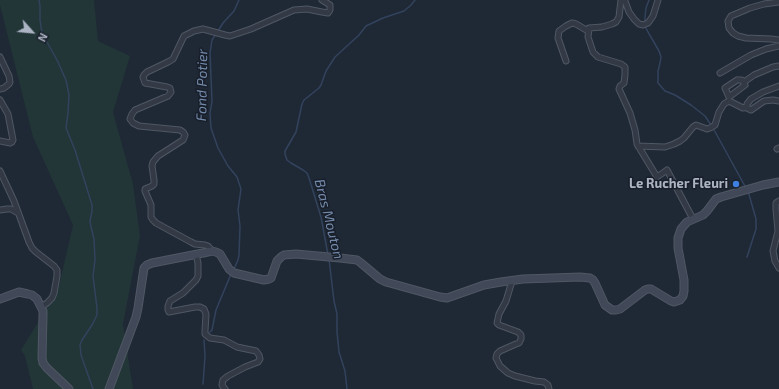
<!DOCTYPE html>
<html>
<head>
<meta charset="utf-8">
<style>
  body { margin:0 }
  #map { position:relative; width:779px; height:389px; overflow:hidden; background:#1f2835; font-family:"Exo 2",sans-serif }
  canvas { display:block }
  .north { position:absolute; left:12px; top:12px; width:40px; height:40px; -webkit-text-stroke:3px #181f2a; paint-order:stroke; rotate:117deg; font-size:11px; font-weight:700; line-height:16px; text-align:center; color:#acb4c3 }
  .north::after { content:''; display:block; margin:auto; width:14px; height:18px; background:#acb4c3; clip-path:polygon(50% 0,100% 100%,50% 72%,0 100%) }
</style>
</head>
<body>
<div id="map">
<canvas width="779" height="389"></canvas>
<div class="north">N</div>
</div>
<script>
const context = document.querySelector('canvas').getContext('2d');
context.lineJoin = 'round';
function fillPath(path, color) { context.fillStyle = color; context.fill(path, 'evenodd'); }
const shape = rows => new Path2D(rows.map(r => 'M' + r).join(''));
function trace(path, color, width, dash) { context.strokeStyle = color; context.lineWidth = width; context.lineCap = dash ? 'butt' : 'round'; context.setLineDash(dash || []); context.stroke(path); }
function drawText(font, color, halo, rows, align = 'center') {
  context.font = font + ' "Exo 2",sans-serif'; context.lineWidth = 3; context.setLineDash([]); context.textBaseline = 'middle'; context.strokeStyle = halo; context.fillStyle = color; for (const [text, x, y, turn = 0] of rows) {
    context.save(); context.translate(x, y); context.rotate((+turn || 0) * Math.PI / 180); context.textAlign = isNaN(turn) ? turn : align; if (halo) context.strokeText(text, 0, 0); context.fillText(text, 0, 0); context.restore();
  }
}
const green = shape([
  [0,0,94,0,98,41,130,56,113,112,133,184,140,236,123,324,133,389,33,389,25,356,21,350,58,290,73,225,33,137,0,5]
]);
const stream = shape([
  [39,0,40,6,40,20,42,33,57,60,66,80,69,95,68,113,66,128,75,150,92,205,92,211,90,221,91,227,94,239,95,260,93,276,97,308,97,315,92,325,82,340,80,345,81,355,93,389],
  [649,0,646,8,645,17,645,26,648,32,659,51,661,57,660,63,658,71,658,83,665,91,675,95,691,105,705,116,711,125],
  [218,31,223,23,234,11,239,0],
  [216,34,212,40,210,53,212,101,210,113,211,128,218,148,228,166,237,177,241,189,238,210,240,226,239,255,238,260,234,269],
  [713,128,746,188],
  [328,255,321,217,309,178,307,173,303,170,291,163,287,160,285,154,285,151,296,132,302,104,304,100,319,88,321,85,326,71,335,57,359,35,366,26,383,18,404,11,411,5,415,0],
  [747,257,756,229,756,219,748,191],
  [329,259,334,301,337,314,337,332,339,352,345,371,347,389],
  [210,332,212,330,216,310,231,274],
  [203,384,205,356,204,340]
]);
const minor = shape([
  [621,0,619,17,616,22,612,24,602,27,589,28,588,37,593,52,598,57,621,64,625,67,625,75,624,83,620,86,619,89,630,113,635,130,637,144,657,177,667,170,693,219],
  [623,0,625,1,629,12,634,19,639,24,643,25,648,23,653,16,658,0],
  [779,2,764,4,750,8,731,16,728,21,729,28,733,33,738,36,746,38,771,39,779,40],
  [0,57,9,76,10,82,9,84,4,88,0,89],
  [566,61,558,38,559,31,566,26,572,23,576,24,588,31],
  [720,73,751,55,766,49,779,46],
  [737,80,742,80,745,85,729,97,725,88,737,80],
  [744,82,754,75,773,67,779,66],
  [779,86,763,92,751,99,747,104,747,108,751,110,764,101,773,100,779,101],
  [0,100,8,114,13,140,12,142,10,143,0,141],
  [638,146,665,147,674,144,680,141,684,138,693,127,696,125,707,129,710,128,715,125,719,112,724,104,729,101,743,108,747,107],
  [777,149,779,148],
  [0,171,14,201,29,242,32,248,36,252,54,266,57,270,57,276,54,293,52,298,47,303,41,307],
  [779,201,776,203,776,209,778,231,773,251,775,261,779,268],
  [0,210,7,209,11,209,18,213],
  [212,251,208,246,205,245,195,244,191,242,156,223,153,220,151,217,151,205,145,191,145,189,152,186,154,184,154,180,152,166,153,162,158,156,183,140,185,135,183,132,180,130,139,126,133,123,130,119,132,114,135,110,168,96,171,92,170,88,167,87,145,83,143,77,144,75,147,72,168,62,173,59,184,36,194,31,203,29,225,35,230,36,251,29,294,10,307,9,322,12,328,13,330,10,330,5,322,0],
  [196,254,198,263,198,276,196,280,183,293,170,301,168,306,168,310,169,312,195,307,200,307,204,309,206,314,205,331,205,334,210,338,224,340,237,347,256,351,259,355,260,359,258,362,245,367,228,376,223,380,222,385,224,388,225,389],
  [512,281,506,301,499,314,497,323,499,325,518,332,521,335,521,339,519,343,516,344,500,351,497,354,496,358,500,366,508,373,515,376,535,381,544,382,548,385,549,389]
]);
const secondary = shape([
  [0,299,19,292,28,294,32,295,37,299,43,311,43,315,42,358,43,363,47,368,69,389],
  [109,389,136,317,138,308,144,268,147,265,152,263,203,253,212,251,216,252,220,254,229,269,234,273,264,280,269,279,271,278,277,261,281,257,284,255,296,254,340,258,357,260,361,263,380,279,386,282,440,297,447,298,484,285,501,282,523,279,580,277,590,278,593,280,595,283,605,305,612,310,616,310,620,309,645,290,648,289,651,289,671,301,674,302,680,300,683,296,684,291,684,280,678,248,678,238,681,229,687,222,703,215,707,211,716,199,721,197,763,185,779,182]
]);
const markers = [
  [736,184,4,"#3f7fe0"]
];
const poiNames = [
  ["Le Rucher Fleuri",728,184]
];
const waterNames = [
  ["Fond Potier",202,85,-89],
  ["Bras Mouton",329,219,76]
];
fillPath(green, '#223537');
trace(stream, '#33435d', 1.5);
trace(minor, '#505764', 7);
trace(secondary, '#505764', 9);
trace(minor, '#333a46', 5);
trace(secondary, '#414959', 7);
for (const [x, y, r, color] of markers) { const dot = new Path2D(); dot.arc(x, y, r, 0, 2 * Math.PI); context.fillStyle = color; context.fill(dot); trace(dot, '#181f2a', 1.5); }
drawText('bold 13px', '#acb4c3', '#181f2a', poiNames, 'right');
drawText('italic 14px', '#748aab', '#181f2a', waterNames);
</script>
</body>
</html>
